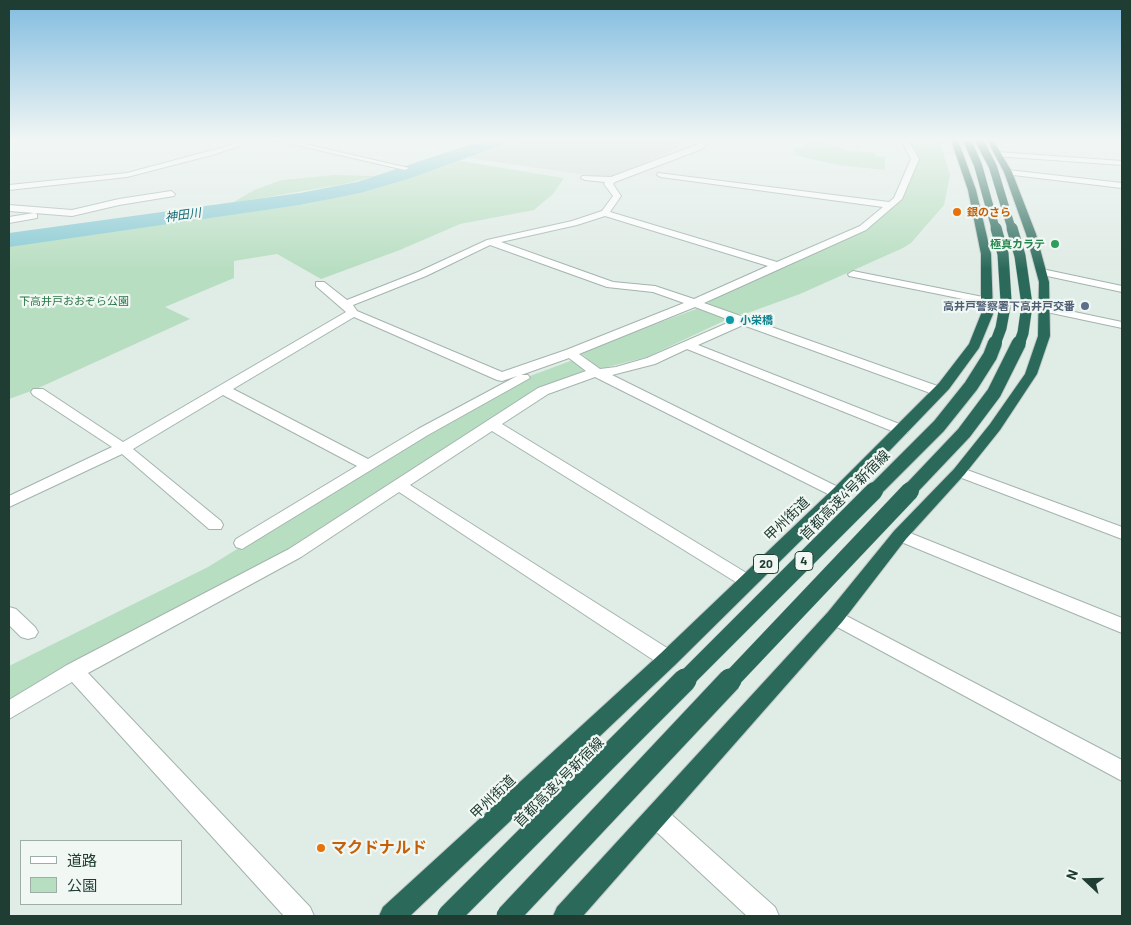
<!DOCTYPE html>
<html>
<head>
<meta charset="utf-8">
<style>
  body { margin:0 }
  #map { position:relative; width:1131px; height:925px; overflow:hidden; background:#e0ece6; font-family:Barlow,"Noto Sans JP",sans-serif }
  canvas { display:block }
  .frame { position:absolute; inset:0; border:10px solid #203d34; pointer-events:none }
  .legend { position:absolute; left:20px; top:840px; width:162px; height:65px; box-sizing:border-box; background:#f1f8f4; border:1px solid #9dada7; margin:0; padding:6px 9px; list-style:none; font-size:15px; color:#203d34 }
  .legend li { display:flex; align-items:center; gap:10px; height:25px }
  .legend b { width:25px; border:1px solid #9dada7 }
  .north { position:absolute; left:1061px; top:855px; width:50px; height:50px; -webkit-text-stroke:4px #f1f8f4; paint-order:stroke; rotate:291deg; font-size:14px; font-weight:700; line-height:20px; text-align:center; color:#203d34 }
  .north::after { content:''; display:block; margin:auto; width:18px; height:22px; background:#203d34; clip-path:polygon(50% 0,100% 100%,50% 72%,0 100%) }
</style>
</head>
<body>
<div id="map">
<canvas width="1131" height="925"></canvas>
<div class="frame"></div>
<ul class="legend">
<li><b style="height:6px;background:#fff"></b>道路</li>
<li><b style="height:14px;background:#b8dec1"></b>公園</li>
</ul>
<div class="north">N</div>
</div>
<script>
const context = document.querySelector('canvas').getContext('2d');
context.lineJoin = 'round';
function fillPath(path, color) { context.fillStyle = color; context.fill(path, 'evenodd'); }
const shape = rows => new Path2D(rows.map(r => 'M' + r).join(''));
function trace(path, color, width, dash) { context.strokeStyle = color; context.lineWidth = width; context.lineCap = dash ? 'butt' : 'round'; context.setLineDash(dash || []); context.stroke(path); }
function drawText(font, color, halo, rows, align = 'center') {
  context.font = font + ' Barlow,"Noto Sans JP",sans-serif'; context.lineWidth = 4.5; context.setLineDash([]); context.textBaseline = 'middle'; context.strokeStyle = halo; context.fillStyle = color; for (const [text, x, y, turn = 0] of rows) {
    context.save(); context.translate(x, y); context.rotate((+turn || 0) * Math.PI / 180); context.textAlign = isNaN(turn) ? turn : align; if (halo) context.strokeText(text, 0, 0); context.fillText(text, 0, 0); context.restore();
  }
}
const built = shape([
  [518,140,690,140,668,153,608,178,468,158]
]);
const green = shape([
  [808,140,830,140,830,144,840,145,840,148,845,150,875,153,875,156,885,157,885,170,838,165,794,155,796,152,792,151,796,148,801,148],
  [908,140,940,142,950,175,944,205,911,243,903,248,800,294,745,314,736,315,708,304,709,299,868,229,901,200,918,159],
  [460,161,564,178,553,194,534,210,460,224,400,250,321,279,277,254,234,261,234,278,165,307,190,319,34,390,9,399,9,245,307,204,394,183],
  [334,175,375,176,345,184,232,203,254,190,282,180],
  [699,308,728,319,647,357,600,369,579,352],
  [573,360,587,371,543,387,486,421,361,507,195,603,88,657,9,703,9,666,208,567,446,420,530,376]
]);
const river = shape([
  [484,140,509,140,506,144,408,179,360,193,300,205,9,247,9,233,300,193,357,182,484,140]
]);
const street = shape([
  [274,140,287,140,409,168,405,170,274,140],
  [703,140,711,140,702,149,615,182,613,184,621,196,610,212,777,262,860,226,883,207,661,177,657,175,658,173,889,202,894,198,911,159,901,140,908,140,919,159,902,199,866,230,704,303,943,388,945,391,943,394,933,394,743,325,698,345,907,427,909,430,907,433,897,433,687,349,655,364,612,375,844,490,846,494,844,498,838,499,595,377,548,394,502,424,753,577,756,582,753,587,747,589,492,431,410,485,675,653,678,659,675,665,668,667,661,665,399,492,301,557,88,673,310,907,314,916,284,916,72,682,9,719,9,700,67,665,289,549,538,388,586,371,569,358,521,375,528,375,530,378,428,435,242,549,236,547,234,543,236,539,357,466,223,395,133,449,221,521,223,525,221,529,209,529,122,454,9,507,9,496,112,447,33,395,31,392,33,389,43,389,123,442,346,312,316,286,316,282,324,282,347,300,418,272,487,240,572,221,602,211,613,196,604,184,605,182,585,180,581,178,582,176,611,177,696,145,703,140],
  [605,216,768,266,694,299,655,286,613,282,501,242,577,225,605,216],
  [490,245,607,287,653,292,684,303,566,350,502,372,357,311,353,305,426,276,490,245],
  [695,307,732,321,647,358,616,367,600,369,579,354,695,307],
  [354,317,497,380,502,381,517,376,418,429,368,459,233,389,354,317],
  [209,151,213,153,212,155,127,177,9,190,9,185,127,173,209,151],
  [998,152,1122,161,1122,165,995,156,994,154,998,152],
  [1008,170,1122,183,1122,188,1005,174,1004,172,1008,170],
  [171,191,175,194,174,196,119,205,72,216,9,211,9,205,72,210,119,199,171,191],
  [34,213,37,214,37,218,9,223,9,217,34,213],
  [1042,269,1122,286,1122,292,1038,274,1038,270,1042,269],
  [853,271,988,298,994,301,988,304,849,276,848,274,853,271],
  [1046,306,1122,322,1122,328,1042,311,1040,309,1046,306],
  [959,467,1122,527,1122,539,954,475,951,472,954,469,959,467],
  [900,529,1122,618,1122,633,894,539,892,535,894,531,900,529],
  [9,607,16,609,35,627,38,632,35,637,28,639,21,637,9,625,9,607],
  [835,610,1122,760,1122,781,828,622,826,617,828,612,835,610],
  [656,805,664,808,775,907,779,916,747,916,648,824,644,816,648,808,656,805]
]);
const secondary = shape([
  [246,140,257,140,212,155,205,153,246,140],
  [937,140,966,140,997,144,993,146,941,142,937,140]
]);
const highway = shape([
  [951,140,958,140,976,190,991,254,993,314,979,348,949,389,844,498,675,665,410,916,379,916,383,907,661,653,832,490,939,383,969,344,981,314,981,254,968,190,951,140],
  [987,140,993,140,1012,172,1036,234,1049,282,1050,336,1037,374,1000,430,964,475,906,539,842,622,583,916,553,916,557,907,828,612,894,531,954,469,990,424,1025,374,1038,336,1039,282,1026,234,1004,172,987,140]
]);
const highwayBridgeFar4 = shape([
  [967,140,978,165,996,230],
  [979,140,993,167,1012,230]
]);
const highwayBridgeFar3 = shape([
  [1012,228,1020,256,1027,305,1023,333,1019,344],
  [995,344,1001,328,1006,301,1003,254,996,228]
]);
const highwayBridgeFar2 = shape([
  [873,492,939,426,971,386,990,356,995,343],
  [908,492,964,433,994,393,1019,343]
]);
const highwayBridgeFar1 = shape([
  [683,682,874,491],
  [729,682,910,491]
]);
const highwayBridge = shape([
  [449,916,685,680],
  [508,916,730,680]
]);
const markers = [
  [957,212,5,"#e8710a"],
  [1055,244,5,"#2e9e5b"],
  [1085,306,5,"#5c6f8a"],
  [730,320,5,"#0f9aa8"],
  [321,848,5,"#e8710a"]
];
const farFoodnames = [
  ["銀のさら",967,212]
];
const farLeisurenames = [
  ["極真カラテ",1045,244]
];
const farParknames = [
  ["下高井戸おおぞら公園",74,301]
];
const farServicenames = [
  ["高井戸警察署下高井戸交番",1075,306]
];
const farCulturenames = [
  ["小栄橋",740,320]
];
const farWaternames = [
  ["神田川",183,215,-8]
];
const shields = [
  [804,561,18],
  [766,564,25]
];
const shieldNames = [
  ["4",804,561],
  ["20",766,564]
];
const streetNames = [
  ["首都高速4号新宿線",845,495,-45],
  ["甲州街道",787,519,-44],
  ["首都高速4号新宿線",559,782,-45],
  ["甲州街道",493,797,-44]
];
const nearFoodnames = [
  ["マクドナルド",331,848]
];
fillPath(built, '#cedbd5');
fillPath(green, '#b8dec1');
fillPath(river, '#86c9d3');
trace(street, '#a3b4ad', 2);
trace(secondary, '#9eb8ae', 2);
trace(highway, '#c1c9c6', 2);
fillPath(street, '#fff');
fillPath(secondary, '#fff');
fillPath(highway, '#2b6a5b');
trace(highwayBridgeFar4, '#c1c9c6', 9, []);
trace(highwayBridgeFar3, '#c1c9c6', 12, []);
trace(highwayBridgeFar2, '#c1c9c6', 16, []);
trace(highwayBridgeFar1, '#c1c9c6', 19, []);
trace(highwayBridge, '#c1c9c6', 25, []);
trace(highwayBridgeFar4, '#2b6a5b', 8);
trace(highwayBridgeFar3, '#2b6a5b', 11);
trace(highwayBridgeFar2, '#2b6a5b', 14);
trace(highwayBridgeFar1, '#2b6a5b', 18);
trace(highwayBridge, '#2b6a5b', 23);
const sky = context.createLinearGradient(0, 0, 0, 269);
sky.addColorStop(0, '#81bce0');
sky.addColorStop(0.52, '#f1f6f4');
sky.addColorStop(1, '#f1f6f400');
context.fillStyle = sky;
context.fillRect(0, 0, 1131, 269);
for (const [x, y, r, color] of markers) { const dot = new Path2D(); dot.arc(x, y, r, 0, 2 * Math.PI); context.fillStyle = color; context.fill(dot); trace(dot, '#f1f8f4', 2); }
drawText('bold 11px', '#c56008', '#f1f8f4', farFoodnames, 'left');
drawText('bold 11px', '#27864d', '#f1f8f4', farLeisurenames, 'right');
drawText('11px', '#297544', '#f1f8f4', farParknames);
drawText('bold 11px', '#4e5e75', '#f1f8f4', farServicenames, 'right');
drawText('bold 11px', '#0d838f', '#f1f8f4', farCulturenames, 'left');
drawText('italic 12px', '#186d7a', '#f1f8f4', farWaternames);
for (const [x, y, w] of shields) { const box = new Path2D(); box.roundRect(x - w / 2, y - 9.5, w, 19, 4); context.fillStyle = '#f1f8f4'; context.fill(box); trace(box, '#203d34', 1); }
drawText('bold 12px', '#203d34', null, shieldNames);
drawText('14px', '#203d34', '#f1f8f4', streetNames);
drawText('bold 16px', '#c56008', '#f1f8f4', nearFoodnames, 'left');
</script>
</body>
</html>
